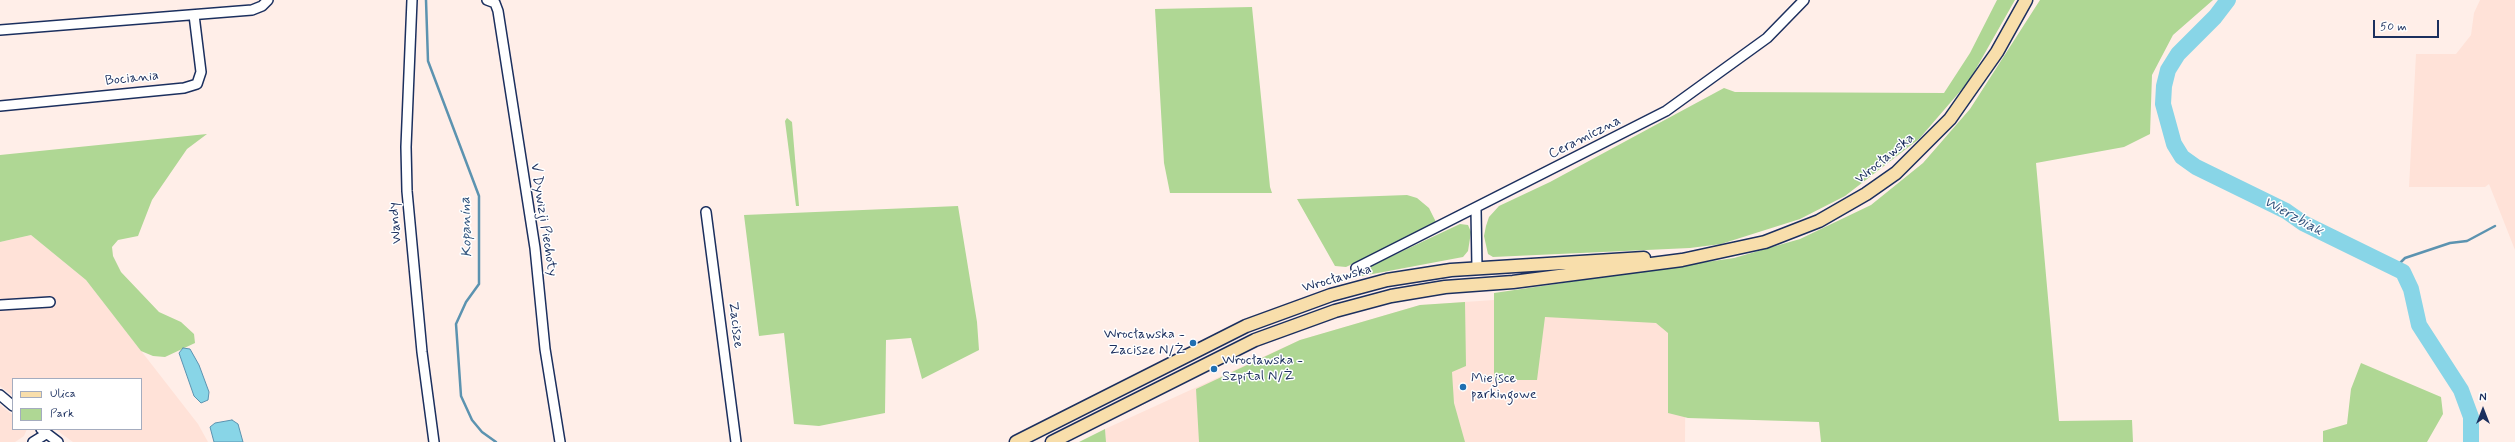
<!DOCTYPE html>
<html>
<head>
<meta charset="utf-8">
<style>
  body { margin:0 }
  #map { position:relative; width:2515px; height:442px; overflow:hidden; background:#ffeee8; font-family:Mynerve,sans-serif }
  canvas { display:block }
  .legend { position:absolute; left:12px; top:378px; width:130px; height:52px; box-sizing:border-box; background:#fff; border:1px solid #a4acbf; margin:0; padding:5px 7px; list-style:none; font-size:12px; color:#1b2f5e }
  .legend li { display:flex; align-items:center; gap:8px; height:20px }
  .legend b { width:20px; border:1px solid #a4acbf }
  .north { position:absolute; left:2463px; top:390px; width:40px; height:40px; -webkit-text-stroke:3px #fff; paint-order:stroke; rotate:0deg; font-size:11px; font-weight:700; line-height:16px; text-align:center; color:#1b2f5e }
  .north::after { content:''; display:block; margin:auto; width:14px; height:18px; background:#1b2f5e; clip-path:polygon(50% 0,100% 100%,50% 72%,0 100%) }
  .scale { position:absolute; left:2373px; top:20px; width:66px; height:18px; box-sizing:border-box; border:2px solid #1b2f5e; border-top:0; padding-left:5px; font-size:12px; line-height:14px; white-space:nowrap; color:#1b2f5e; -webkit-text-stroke:3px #fff; paint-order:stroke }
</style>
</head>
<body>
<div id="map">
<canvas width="2515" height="442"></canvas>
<ul class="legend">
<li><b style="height:5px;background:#f8deab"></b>Ulica</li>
<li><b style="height:11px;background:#afd794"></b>Park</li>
</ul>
<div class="north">N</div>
<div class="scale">50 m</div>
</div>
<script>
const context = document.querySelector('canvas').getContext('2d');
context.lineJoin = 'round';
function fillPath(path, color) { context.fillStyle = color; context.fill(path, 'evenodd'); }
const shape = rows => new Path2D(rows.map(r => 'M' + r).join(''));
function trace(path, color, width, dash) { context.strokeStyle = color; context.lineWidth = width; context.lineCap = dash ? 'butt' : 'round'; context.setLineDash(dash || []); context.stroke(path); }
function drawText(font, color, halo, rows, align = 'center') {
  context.font = font + ' Mynerve,sans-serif'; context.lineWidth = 3; context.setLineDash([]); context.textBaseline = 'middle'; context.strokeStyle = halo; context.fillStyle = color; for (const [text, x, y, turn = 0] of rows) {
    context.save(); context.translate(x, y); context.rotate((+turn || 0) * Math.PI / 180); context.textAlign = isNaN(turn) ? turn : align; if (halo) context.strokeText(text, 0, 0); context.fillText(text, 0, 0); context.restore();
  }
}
const built = shape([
  [2480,0,2515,0,2515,250,2489,184,2485,187,2409,187,2416,54,2456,54,2471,35,2474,13],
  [31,235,86,280,198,424,208,442,73,442,55,429,141,429,141,379,13,379,13,396,0,386,0,242],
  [1686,287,1685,442,1106,442,1105,429,1300,340,1420,305],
  [0,405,13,415,13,429,27,429,24,436,15,442,0,442]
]);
const green = shape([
  [1997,0,2015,0,1969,81,1919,139,1845,196,1800,219,1721,244,1690,248,1493,257,1488,254,1484,236,1486,226,1489,217,1499,206,1550,182,1724,88,1735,92,1944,93,1970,53],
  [2040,0,2213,0,2173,35,2152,75,2150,134,2124,147,2036,163,2059,421,2132,420,2133,442,1821,442,1819,422,1688,418,1668,413,1668,333,1656,323,1545,317,1537,380,1494,380,1494,293,1734,258,1800,239,1871,205,1923,163,1970,109],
  [1252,7,1270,187,1272,193,1170,193,1164,163,1155,9],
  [787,118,792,122,799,206,796,206,785,121],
  [207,134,187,149,152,200,138,236,118,240,112,247,113,256,121,272,159,312,181,322,194,334,195,343,165,357,153,356,141,351,86,280,31,235,0,242,0,155],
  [1407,195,1417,198,1429,208,1436,222,1434,225,1346,267,1335,266,1297,199],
  [958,206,977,322,979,350,922,379,911,338,886,340,885,413,819,426,794,424,784,333,759,336,744,215],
  [1460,224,1468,225,1471,232,1468,251,1463,257,1346,279,1340,275,1356,273],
  [1465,302,1466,366,1452,372,1454,403,1465,442,1199,442,1196,389,1300,340,1420,305],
  [2361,363,2441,397,2443,414,2427,442,2323,442,2323,431,2347,424,2351,389],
  [1105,429,1106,442,1079,442]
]);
const water = shape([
  [183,348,190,349,199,365,209,392,208,400,201,403,194,396,179,353,183,348],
  [232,420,238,424,243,442,214,442,210,427,215,423,232,420]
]);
const stream = shape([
  [426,0,428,61,479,196,479,284,466,302,456,324,461,396,472,420,482,432,496,442],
  [2396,267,2405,258,2450,243,2467,241,2495,226]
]);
const river = shape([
  [2228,0,2215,17,2178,54,2168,70,2164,86,2163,104,2174,144,2182,157,2196,167,2286,211,2303,223,2403,272,2411,289,2419,325,2461,390,2471,417,2471,442]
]);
const minor = shape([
  [412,0,406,147,407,191,422,352,434,442],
  [487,0,495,3,498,11,535,248,545,349,560,442],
  [0,30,252,10,262,6,268,0],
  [0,106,184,88,197,84,201,72,194,15],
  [1476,209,1477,268],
  [706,212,736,442],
  [1356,268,1666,111,1767,38,1804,0],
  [0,305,50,302],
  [0,395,13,406],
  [41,429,58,442],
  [33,442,46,434]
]);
const major = shape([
  [1016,442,1246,326,1331,295,1387,280,1451,270,1644,258],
  [1052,442,1255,340,1335,311,1391,296,1445,287,1513,282,1682,260,1765,242,1819,221,1866,194,1896,173,1950,119,1997,52,2026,0]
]);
const markers = [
  [1193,343,4,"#1f6fb2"],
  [1214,369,4,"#1f6fb2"],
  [1463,387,4,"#1f6fb2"]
];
const streetNames = [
  ["Bociania",132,79,-6],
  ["Ceramiczna",1585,138,-27],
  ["Wrocławska",1885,159,-39],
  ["V Dywizji Piechoty",543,220,81],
  ["Wandy",396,223,-95],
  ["Wrocławska",1337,279,-16],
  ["Zacisze",735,325,83]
];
const poiNames = [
  ["Wrocławska -",1185,335,"right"],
  ["Zacisze N/Ż",1185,351,"right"],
  ["Wrocławska -",1222,361],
  ["Szpital N/Ż",1222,377],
  ["Miejsce",1471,379],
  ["parkingowe",1471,395]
];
const waterNames = [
  ["Wierzbiak",2293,217,29],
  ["Kopanina",467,227,-92]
];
fillPath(built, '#ffe2d8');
fillPath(green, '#afd794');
fillPath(water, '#88d5e7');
trace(water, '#5c93b0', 1);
trace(stream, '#5c93b0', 2.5);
trace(river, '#88d5e7', 16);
trace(minor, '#1b2f5e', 12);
trace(major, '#1b2f5e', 15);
trace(minor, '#fff', 9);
trace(major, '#f8deab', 12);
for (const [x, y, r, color] of markers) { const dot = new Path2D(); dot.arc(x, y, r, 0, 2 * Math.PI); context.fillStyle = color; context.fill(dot); trace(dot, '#fff', 1.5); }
drawText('14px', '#1b2f5e', '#fff', streetNames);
drawText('14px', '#1b2f5e', '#fff', poiNames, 'left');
drawText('italic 15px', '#365880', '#fff', waterNames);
</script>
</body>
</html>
